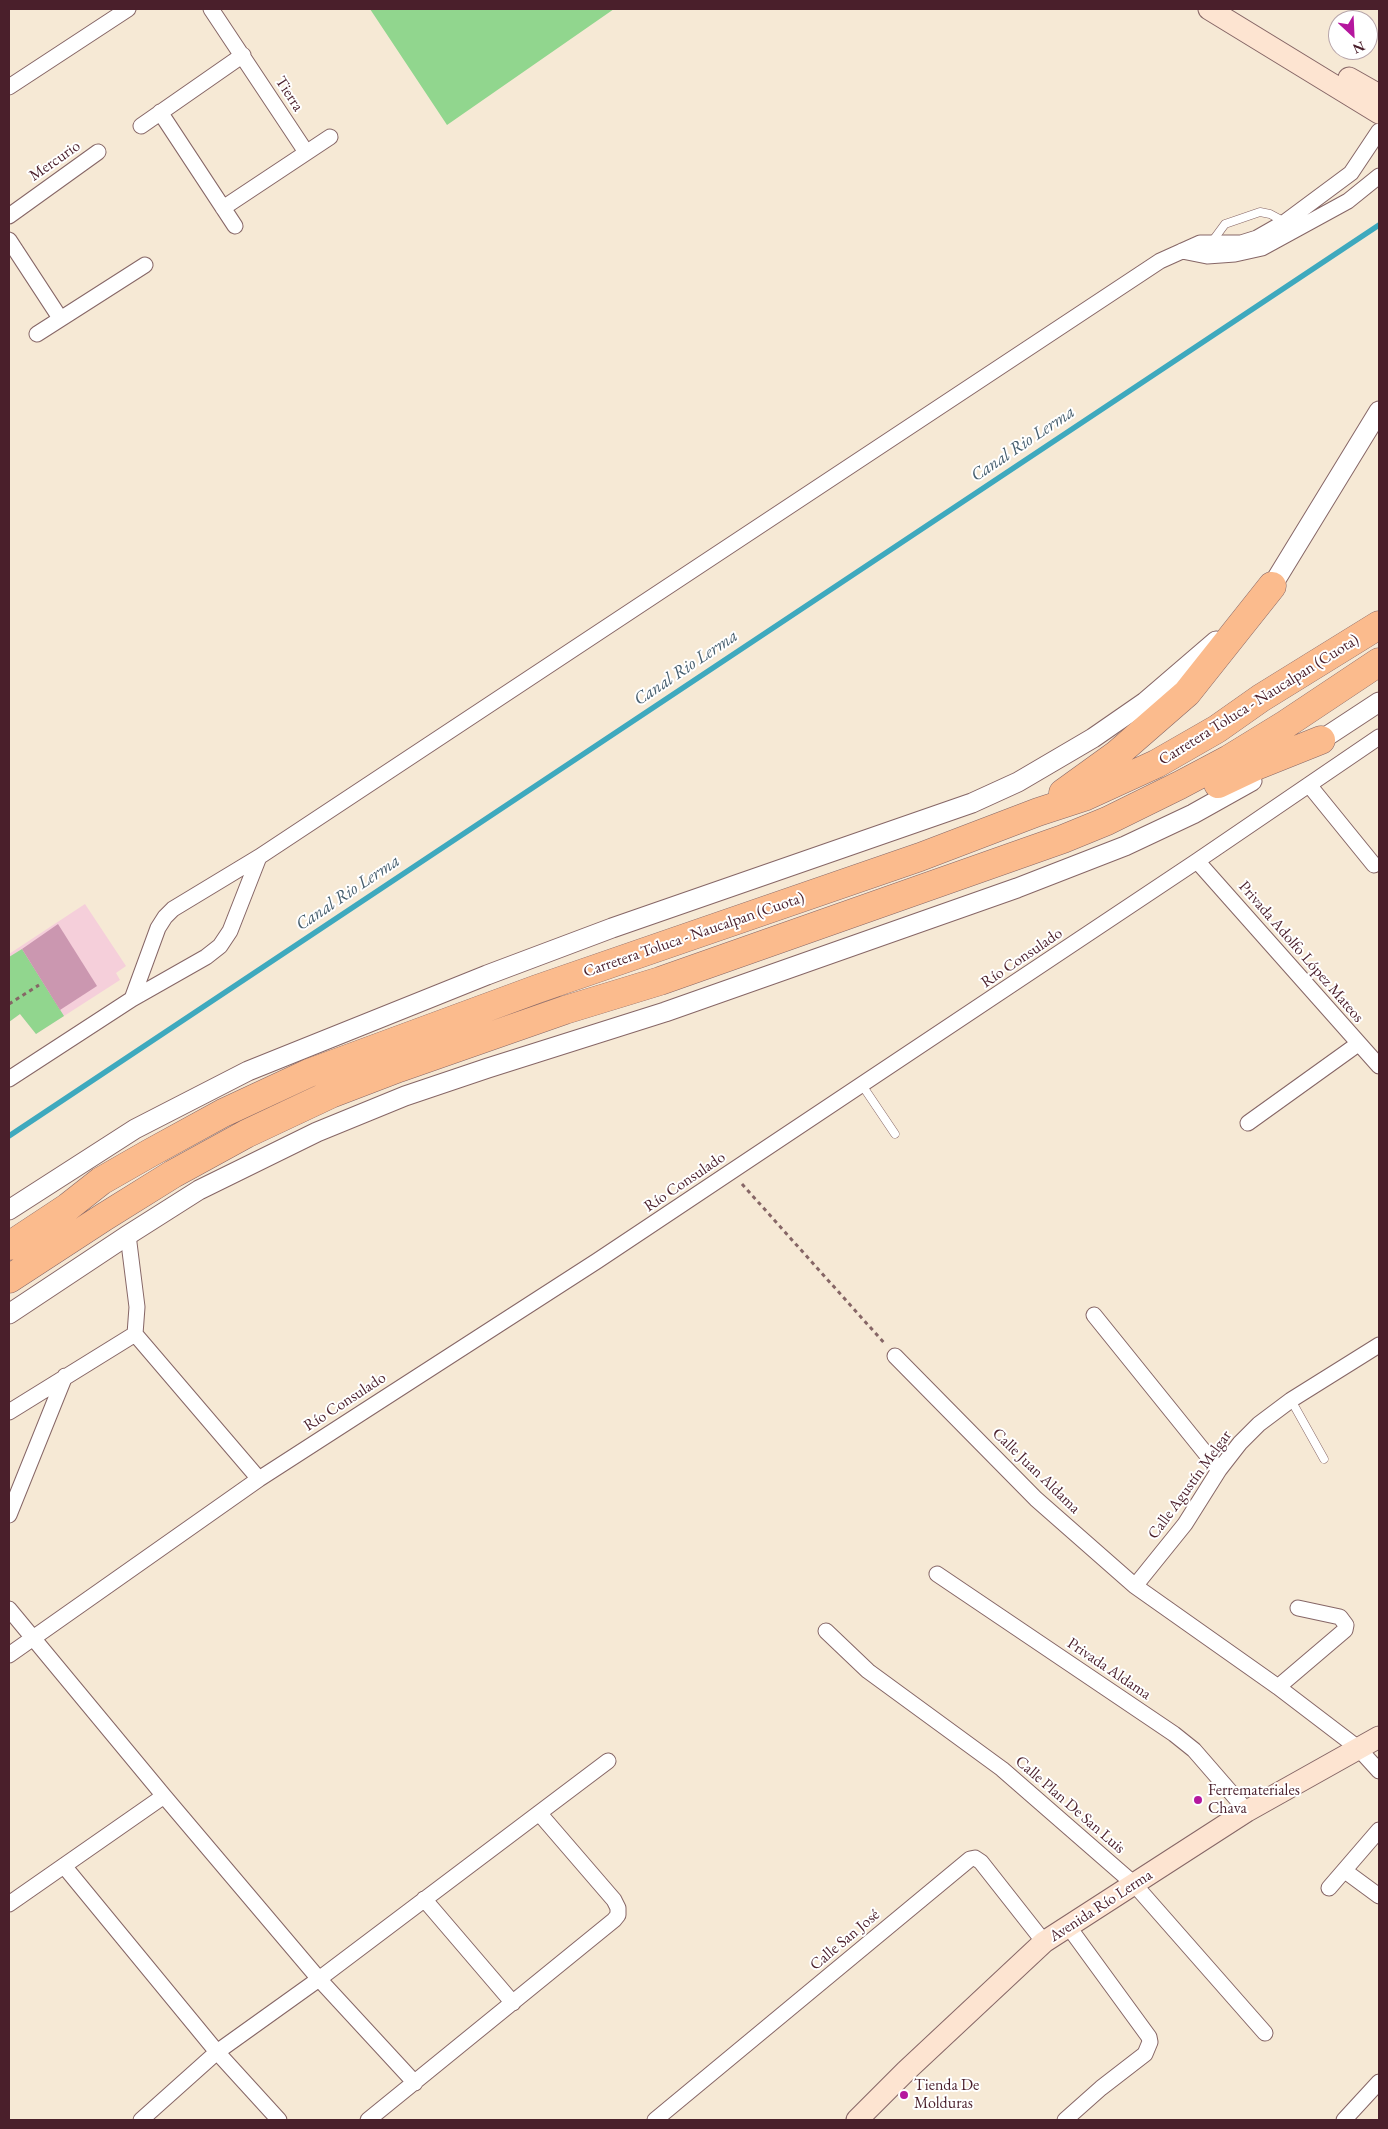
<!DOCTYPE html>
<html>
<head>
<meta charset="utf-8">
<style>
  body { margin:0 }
  #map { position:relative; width:1388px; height:2129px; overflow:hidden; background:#f6e9d5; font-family:"EB Garamond",serif }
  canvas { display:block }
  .frame { position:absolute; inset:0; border:10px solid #4a1f2b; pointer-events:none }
  .north { position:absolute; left:1328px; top:10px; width:50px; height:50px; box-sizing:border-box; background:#fff; border:1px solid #b7a5aa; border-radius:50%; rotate:155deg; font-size:14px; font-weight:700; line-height:20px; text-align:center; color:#4a1f2b }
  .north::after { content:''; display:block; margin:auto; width:18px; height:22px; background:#b5179e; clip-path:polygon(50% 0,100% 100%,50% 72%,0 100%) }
</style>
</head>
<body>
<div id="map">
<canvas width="1388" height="2129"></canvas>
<div class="frame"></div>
<div class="north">N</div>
</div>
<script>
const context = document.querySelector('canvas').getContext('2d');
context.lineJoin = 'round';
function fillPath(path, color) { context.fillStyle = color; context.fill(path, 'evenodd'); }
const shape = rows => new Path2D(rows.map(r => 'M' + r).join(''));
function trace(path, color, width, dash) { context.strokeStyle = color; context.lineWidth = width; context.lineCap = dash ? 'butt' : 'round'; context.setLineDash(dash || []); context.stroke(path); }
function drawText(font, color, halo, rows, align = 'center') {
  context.font = font + ' "EB Garamond",serif'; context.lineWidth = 4; context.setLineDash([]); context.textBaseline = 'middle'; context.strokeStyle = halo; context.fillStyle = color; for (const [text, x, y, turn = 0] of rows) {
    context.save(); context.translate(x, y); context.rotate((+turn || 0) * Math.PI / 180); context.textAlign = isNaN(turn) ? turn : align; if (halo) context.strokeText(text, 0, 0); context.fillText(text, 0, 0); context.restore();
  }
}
const built = shape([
  [85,904,126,966,116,973,120,980,36,1034,20,1014,9,1022,9,954]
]);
const green = shape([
  [370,9,614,9,447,125],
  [22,949,64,1016,36,1034,20,1014,9,1022,9,957]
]);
const stream = shape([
  [9,1136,1379,225]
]);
const building = shape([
  [58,924,97,986,60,1010,22,949]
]);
const path = shape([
  [9,1004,39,985],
  [742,1184,886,1345]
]);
const service = shape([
  [1211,243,1225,224,1260,212,1270,214,1285,222],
  [862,1085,895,1134],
  [1291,1400,1324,1459]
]);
const minor = shape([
  [211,9,306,152],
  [9,87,128,9],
  [160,112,235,226],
  [141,126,243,55],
  [223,208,330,137],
  [9,216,98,152],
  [9,240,60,318],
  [1182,251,1207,256,1235,254,1262,248,1348,201,1379,176],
  [37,334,145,265],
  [1309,785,1374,865],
  [1197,861,1379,1066],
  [132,999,158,928,165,917,173,909,259,857,1160,261,1200,243,1241,243,1257,238,1285,222,1351,173,1379,131],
  [9,1079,132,999,206,957,220,946,230,931,259,857],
  [1248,1123,1358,1044],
  [128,1235,137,1307,135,1334,259,1479],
  [1094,1315,1219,1470],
  [895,1356,1036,1499,1135,1586,1278,1687,1358,1748,1379,1771],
  [9,1412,135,1334],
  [9,1515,65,1376],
  [937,1574,1174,1734,1194,1750,1247,1811],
  [1135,1586,1185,1524,1219,1470,1240,1443,1259,1424,1291,1400,1379,1345],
  [9,1609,164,1796,319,1979,415,2083],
  [826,1631,868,1671,1002,1769,1134,1884,1265,2033],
  [9,1655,259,1479,597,1261,1197,861,1379,737],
  [1278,1687,1345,1630,1346,1625,1340,1617,1298,1608],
  [64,1866,217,2052,279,2120],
  [1345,1871,1379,1896],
  [1329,1888,1379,1830],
  [424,1899,513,2003],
  [9,1904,164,1796],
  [141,2120,217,2052,319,1979,608,1761],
  [368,2120,614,1920,618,1915,618,1908,614,1900,539,1813],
  [655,2120,970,1859,975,1858,981,1862,1044,1942],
  [1065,2120,1101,2088,1145,2054,1150,2042,1149,2037,1068,1926],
  [1344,2120,1379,2082]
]);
const tertiary = shape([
  [1264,594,1272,586,1379,411],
  [1312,746,1379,702],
  [9,1210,135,1129,248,1071,487,975,612,928,972,803,1018,782,1093,738,1145,702,1216,641],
  [9,1314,128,1235,199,1190,317,1132,405,1096,488,1068,665,1012,1017,888,1125,846,1193,814,1252,781]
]);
const secondary = shape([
  [1209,9,1379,113],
  [1349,78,1379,95],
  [857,2120,906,2071,1044,1942,1247,1811,1379,1737]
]);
const motorway = shape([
  [1218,784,1256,766,1321,740],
  [1063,793,1117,754,1187,693,1272,586],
  [9,1246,68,1207,101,1181,150,1153,223,1113,309,1073,537,989,920,857,1038,812,1084,797,1156,764,1217,729,1261,698,1379,625],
  [9,1279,104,1217,173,1174,246,1134,331,1094,399,1068,565,1010,660,981,1063,839,1107,821,1180,785,1229,759,1286,724,1379,662]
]);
const markers = [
  [1198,1800,5,"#b5179e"],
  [904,2095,5,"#b5179e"]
];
const streetNames = [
  ["Tierra",289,94,57],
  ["Mercurio",55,161,-35],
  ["Carretera Toluca - Naucalpan (Cuota)",1259,700,-32],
  ["Carretera Toluca - Naucalpan (Cuota)",694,935,-19],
  ["Privada Adolfo López Mateos",1301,952,49],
  ["Río Consulado",1022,958,-34],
  ["Río Consulado",685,1182,-34],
  ["Río Consulado",345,1402,-33],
  ["Calle Juan Aldama",1036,1471,44],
  ["Calle Agustín Melgar",1190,1485,-54],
  ["Privada Aldama",1109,1669,34],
  ["Calle Plan De San Luis",1070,1805,41],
  ["Avenida Río Lerma",1101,1906,-33],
  ["Calle San José",845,1940,-40]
];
const poiNames = [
  ["Ferremateriales",1208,1791],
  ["Chava",1208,1809],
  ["Tienda De",914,2086],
  ["Molduras",914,2104]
];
const waterNames = [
  ["Canal Rio Lerma",1023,444,-34],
  ["Canal Rio Lerma",686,668,-34],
  ["Canal Rio Lerma",348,893,-34]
];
fillPath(built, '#f5cfda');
fillPath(green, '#91d68e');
trace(stream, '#3ea9be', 5.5);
fillPath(building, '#cb97b0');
trace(service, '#866666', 9);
trace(minor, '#866666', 17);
trace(tertiary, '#866666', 21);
trace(secondary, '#866666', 23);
trace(motorway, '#866666', 29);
trace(path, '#866666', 3, [4, 4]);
trace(service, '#fff', 8);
trace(minor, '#fff', 15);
trace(tertiary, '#fff', 19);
trace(secondary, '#fde4d1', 21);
trace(motorway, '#fbbb8d', 28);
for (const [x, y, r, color] of markers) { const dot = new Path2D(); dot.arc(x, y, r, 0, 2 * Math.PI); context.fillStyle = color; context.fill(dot); trace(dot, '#fff', 2); }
drawText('16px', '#4a1f2b', '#fff', streetNames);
drawText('16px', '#4a1f2b', '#fff', poiNames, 'left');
drawText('italic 18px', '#455d6d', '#fff', waterNames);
</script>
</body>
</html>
